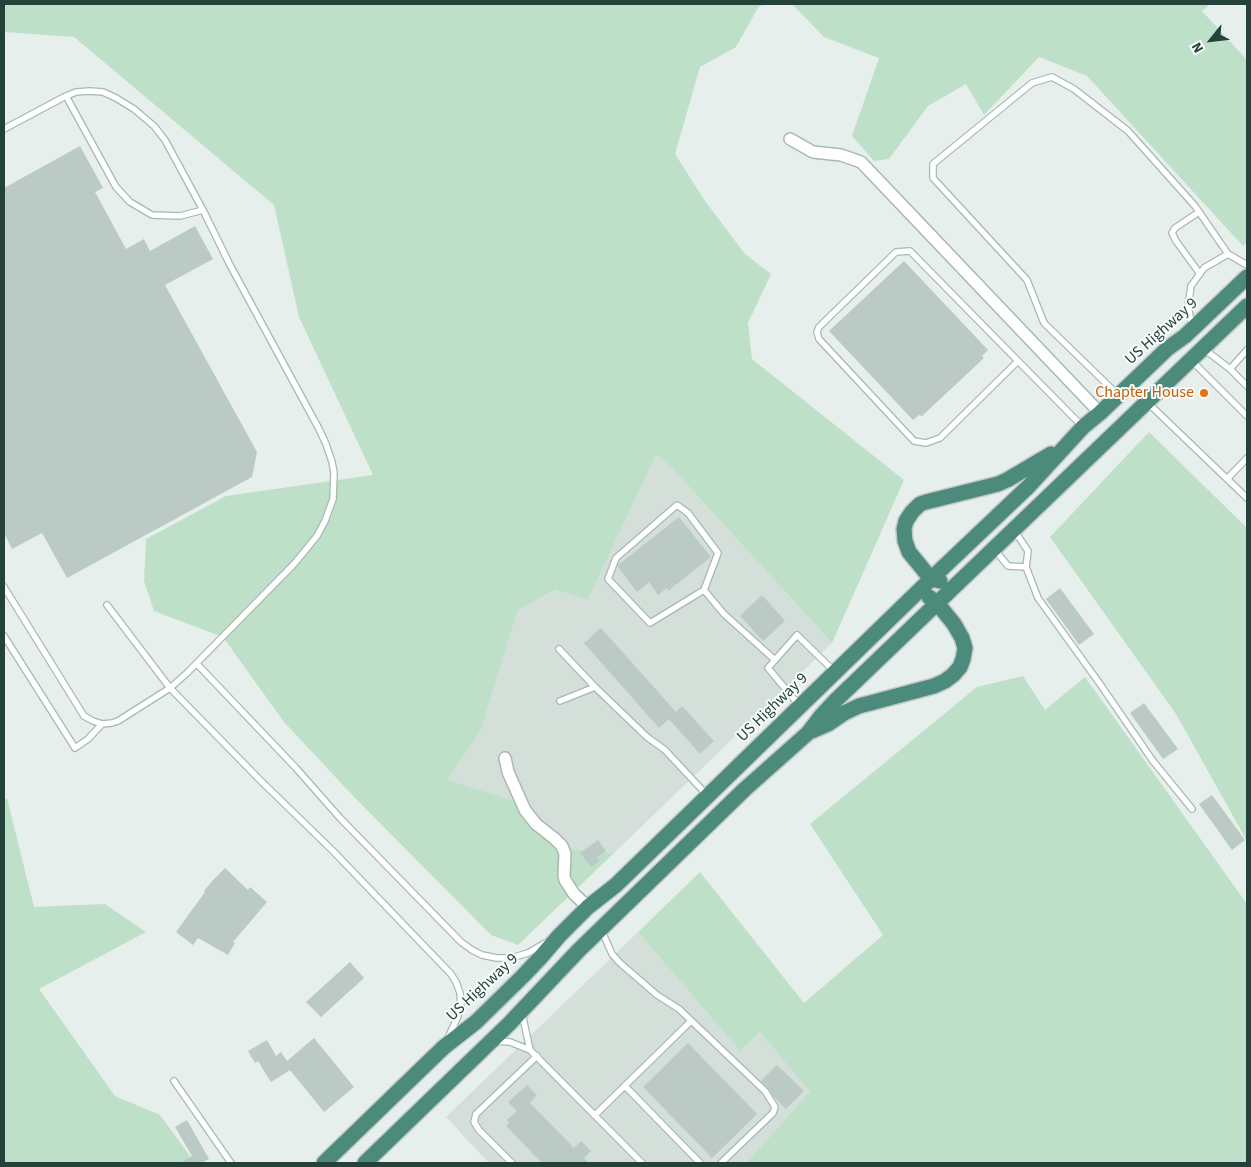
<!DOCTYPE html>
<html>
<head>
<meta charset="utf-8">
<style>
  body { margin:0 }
  #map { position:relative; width:1251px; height:1167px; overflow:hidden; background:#e6efeb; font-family:"Source Sans 3",sans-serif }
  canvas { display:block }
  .frame { position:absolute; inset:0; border:5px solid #24423a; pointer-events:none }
  .north { position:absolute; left:1186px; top:15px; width:50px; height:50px; -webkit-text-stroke:4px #f7fbf9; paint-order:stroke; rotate:241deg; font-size:14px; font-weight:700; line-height:20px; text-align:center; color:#24423a }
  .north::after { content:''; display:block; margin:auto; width:18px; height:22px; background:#24423a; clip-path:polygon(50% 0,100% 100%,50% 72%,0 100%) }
</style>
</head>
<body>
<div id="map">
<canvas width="1251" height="1167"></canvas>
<div class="frame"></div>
<div class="north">N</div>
</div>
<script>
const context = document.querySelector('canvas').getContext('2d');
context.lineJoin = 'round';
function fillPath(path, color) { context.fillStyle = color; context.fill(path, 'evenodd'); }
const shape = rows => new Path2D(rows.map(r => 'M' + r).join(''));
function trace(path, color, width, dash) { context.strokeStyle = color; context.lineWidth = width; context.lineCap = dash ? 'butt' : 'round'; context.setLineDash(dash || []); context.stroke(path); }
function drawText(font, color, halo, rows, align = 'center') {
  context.font = font + ' "Source Sans 3",sans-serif'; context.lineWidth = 4; context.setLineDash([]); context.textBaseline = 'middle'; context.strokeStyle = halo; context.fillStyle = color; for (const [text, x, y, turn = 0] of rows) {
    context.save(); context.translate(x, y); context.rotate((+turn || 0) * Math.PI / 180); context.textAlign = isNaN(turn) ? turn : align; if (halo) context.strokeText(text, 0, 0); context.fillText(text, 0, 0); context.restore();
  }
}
const built = shape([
  [656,455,671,467,832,643,614,853,563,848,446,780,481,730,518,610,557,590,588,600],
  [638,932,740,1051,760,1032,811,1092,746,1163,489,1163,446,1117]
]);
const green = shape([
  [4,4,772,4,759,6,736,47,700,67,675,154,705,201,745,254,771,274,748,323,752,359,904,480,832,643,671,467,656,455,588,600,556,590,518,610,481,730,447,780,525,804,563,848,614,853,518,945,491,935,355,798,284,722,223,637,154,611,144,581,146,539,226,496,373,475,299,317,274,205,74,37,4,32],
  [792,4,1210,4,1202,11,1247,60,1247,242,1243,246,1087,76,1039,57,984,115,966,84,928,106,889,159,874,161,852,136,879,58,824,37],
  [1149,432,1247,528,1247,841,1176,714,1050,537],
  [1023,676,1045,710,1085,677,1247,904,1247,1163,746,1163,810,1092,760,1032,740,1051,638,932,700,872,804,1003,883,935,810,824,977,687],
  [7,798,34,907,105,904,146,932,39,989,115,1096,160,1115,195,1163,4,1163,4,800]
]);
const building = shape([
  [80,146,103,188,95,192,126,249,144,239,150,251,195,226,213,259,165,285,257,452,252,477,67,578,42,533,12,549,4,533,4,188],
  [904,261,988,350,982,356,984,358,922,416,919,415,913,420,829,331],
  [679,517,711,557,668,591,667,588,658,595,649,582,637,592,618,567,618,565],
  [1060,588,1094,634,1079,645,1046,599],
  [762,595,785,621,763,641,740,616],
  [601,628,676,712,682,706,714,741,700,754,669,719,659,728,584,643],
  [1144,703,1178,749,1163,759,1130,713],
  [1212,795,1245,840,1232,850,1199,804],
  [598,840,606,851,597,857,600,861,591,867,580,853],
  [225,868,248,890,250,887,267,902,233,942,235,943,228,955,198,938,193,945,176,932,205,892,204,891,213,880],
  [350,962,364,978,321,1017,306,1002],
  [314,1038,354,1087,324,1112,290,1070,271,1082,258,1061,255,1063,248,1051,267,1040,276,1056,281,1052,287,1061],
  [688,1043,757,1114,712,1158,643,1087],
  [777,1065,804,1091,786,1109,774,1097,768,1088,761,1081],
  [527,1085,537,1095,530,1103,574,1148,581,1141,591,1151,584,1158,589,1163,542,1163,506,1126,509,1123,507,1120,517,1111,508,1102],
  [187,1120,209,1159,201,1163,180,1163,192,1156,175,1127]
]);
const service = shape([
  [66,96,116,187,130,202,152,215,180,216,203,210],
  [4,129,64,97,76,92,90,91,103,92,116,98,134,109,154,126,165,140,204,212,230,265,319,429,326,444,332,462,334,473,333,499,325,521,317,536,294,564,187,673,170,688,118,721,112,723,102,724,93,721,84,716,4,587],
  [1199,212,1175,228,1172,233,1176,241,1200,274],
  [1192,326,1188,307,1191,286,1204,268,1228,254,1247,265],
  [1204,349,1230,369,1247,386],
  [1018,361,940,438,926,443,914,441,819,339,817,332,819,327,896,252,910,251,1018,361,1082,426],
  [1192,361,1247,416],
  [1230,369,1247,350],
  [1117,394,1044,323,1027,280,933,178,933,164,1032,83,1052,77,1074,89,1128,131,1195,206,1228,254],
  [1148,403,1247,498],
  [1228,478,1247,458],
  [995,550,1008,566,1026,567,1028,551,1014,530],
  [1026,567,1038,598,1100,684,1153,761,1192,809],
  [704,590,718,553,688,513,677,505,616,558,608,579,650,623,704,590,724,614,775,660],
  [107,605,170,688,261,781,333,851,451,974,456,982,460,993,461,1006,458,1016,448,1038],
  [4,636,75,748,88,739,102,724],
  [559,649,595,687,647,737,665,750,706,794],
  [197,664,296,768,340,818,461,942,472,950,482,955,497,958,511,958,528,953,545,943],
  [560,701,595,687],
  [799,705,768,668,797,635,835,672],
  [601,929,612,954,620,963,657,995,679,1009,765,1091,775,1107,773,1113,721,1163],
  [522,1013,530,1050],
  [496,1041,510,1042,530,1050,642,1163],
  [174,1081,231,1163],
  [625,1086,700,1163],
  [595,1115,691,1021],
  [512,1163,479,1130,474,1122,476,1114,537,1056]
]);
const minor = shape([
  [790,139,813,152,841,155,861,162,1100,413],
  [505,758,508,772,525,810,536,824,555,839,562,846,565,854,564,875,565,880,574,894,588,907]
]);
const trunk = shape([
  [940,581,931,579,909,552,905,541,904,529,906,521,912,512,920,504,926,502,998,484,1007,480,1051,454],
  [812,731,828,724,844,713,859,706,934,686,945,681,953,675,960,667,963,659,965,648,962,638,954,624,937,603,929,597],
  [324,1163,444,1047,476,1022,523,976,541,957,559,936,588,907,616,885,931,579,1029,486,1083,427,1100,413,1167,349,1185,336,1247,277],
  [365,1163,509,1024,579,950,745,789,808,733,821,716,835,701,1247,306]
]);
const markers = [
  [1204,393,5,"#e8710a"]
];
const streetNames = [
  ["US Highway 9",1162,332,-42],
  ["US Highway 9",773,708,-44],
  ["US Highway 9",483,988,-43]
];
const foodNames = [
  ["Chapter House",1194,393]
];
fillPath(built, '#d4dfda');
fillPath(green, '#bfe0c8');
fillPath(building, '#bbcac4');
trace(service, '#a8b8b2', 8);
trace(minor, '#a8b8b2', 14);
trace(trunk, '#c2cac8', 18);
trace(service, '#fff', 5.5);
trace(minor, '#fff', 11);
trace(trunk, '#4c8a7c', 15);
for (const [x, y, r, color] of markers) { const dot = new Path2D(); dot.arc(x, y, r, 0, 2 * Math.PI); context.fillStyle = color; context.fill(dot); trace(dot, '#f7fbf9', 2); }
drawText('16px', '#24423a', '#f7fbf9', streetNames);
drawText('16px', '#c56008', '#f7fbf9', foodNames, 'right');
</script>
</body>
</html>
